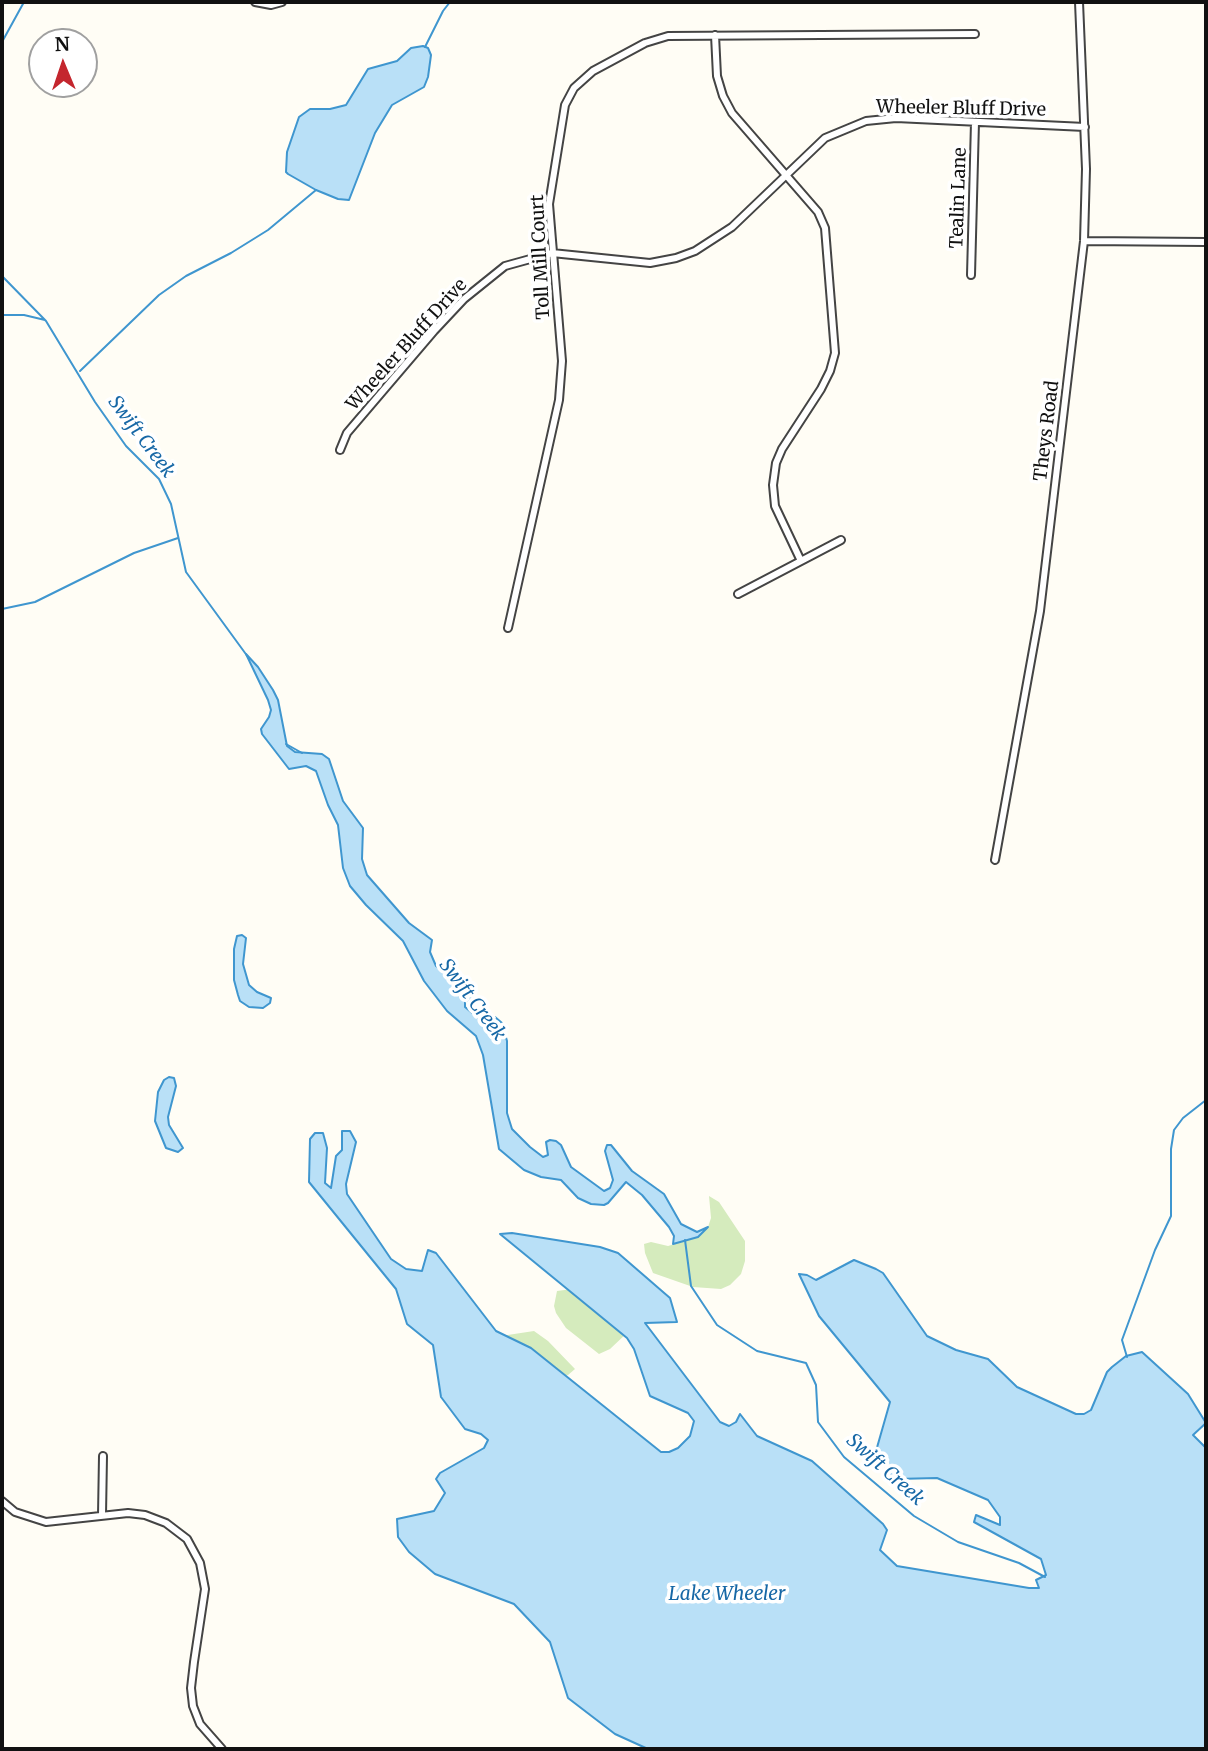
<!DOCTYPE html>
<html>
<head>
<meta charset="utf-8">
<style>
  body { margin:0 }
  #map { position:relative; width:1208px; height:1751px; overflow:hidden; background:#fffdf5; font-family:Merriweather,serif }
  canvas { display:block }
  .frame { position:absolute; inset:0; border:4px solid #111; pointer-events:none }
  .north { position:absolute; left:28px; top:28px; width:70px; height:70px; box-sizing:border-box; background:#fff; border:2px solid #a0a0a0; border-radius:50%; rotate:358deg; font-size:19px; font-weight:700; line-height:28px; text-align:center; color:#111 }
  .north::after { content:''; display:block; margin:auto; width:24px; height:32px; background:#c4262e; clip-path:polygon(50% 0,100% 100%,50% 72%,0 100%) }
</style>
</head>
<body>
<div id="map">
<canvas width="1208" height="1751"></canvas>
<div class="frame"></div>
<div class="north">N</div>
</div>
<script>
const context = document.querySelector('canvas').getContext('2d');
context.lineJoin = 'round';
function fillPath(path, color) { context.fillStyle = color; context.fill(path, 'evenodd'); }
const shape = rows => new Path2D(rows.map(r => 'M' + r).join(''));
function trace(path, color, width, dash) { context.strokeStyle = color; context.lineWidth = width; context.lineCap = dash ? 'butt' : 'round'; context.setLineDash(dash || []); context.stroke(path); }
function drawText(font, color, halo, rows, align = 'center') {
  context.font = font + ' Merriweather,serif'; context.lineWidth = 7; context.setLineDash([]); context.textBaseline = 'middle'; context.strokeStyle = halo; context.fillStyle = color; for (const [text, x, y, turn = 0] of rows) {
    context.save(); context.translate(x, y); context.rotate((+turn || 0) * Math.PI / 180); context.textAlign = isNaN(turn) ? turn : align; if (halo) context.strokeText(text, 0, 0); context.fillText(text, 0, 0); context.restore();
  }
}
const green = shape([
  [709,1196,719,1202,745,1241,745,1261,741,1274,730,1285,721,1289,693,1287,653,1273,645,1253,644,1244,651,1242,668,1246,698,1237,708,1227,711,1218],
  [580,1288,628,1332,610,1349,599,1354,566,1328,556,1313,554,1306,557,1291],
  [534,1331,548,1341,575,1369,568,1375,545,1384,501,1336]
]);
const water = shape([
  [423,46,428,48,431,55,428,77,424,87,392,105,375,133,349,200,338,199,316,190,288,174,286,172,287,152,299,117,310,109,330,109,346,105,368,69,397,61,411,48,423,46],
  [246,654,258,667,273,690,278,700,287,746,295,752,322,754,329,759,343,801,363,828,362,859,367,875,409,923,432,940,430,952,436,966,473,996,472,999,465,1001,465,1007,488,1026,492,1025,495,1017,502,1023,507,1041,507,1113,512,1129,530,1147,543,1157,548,1155,546,1142,550,1140,556,1141,561,1145,571,1167,604,1191,610,1188,613,1180,605,1151,607,1145,611,1145,632,1171,664,1194,681,1224,697,1232,708,1227,698,1237,673,1244,674,1236,669,1227,642,1195,626,1182,608,1203,604,1205,591,1204,578,1198,561,1180,541,1177,524,1170,499,1149,483,1055,476,1036,447,1011,424,981,403,941,366,905,350,886,343,868,338,825,328,805,316,771,306,766,289,769,262,734,261,729,269,717,271,710,268,700,246,654],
  [242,935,246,938,243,964,249,985,257,992,271,998,270,1003,263,1008,249,1007,240,1001,238,995,234,980,234,949,237,936,242,935],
  [169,1077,174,1078,176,1086,168,1117,169,1125,183,1148,178,1152,166,1148,155,1121,158,1092,164,1080,169,1077],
  [342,1131,350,1131,356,1142,346,1184,347,1194,391,1259,406,1269,422,1271,428,1250,436,1253,496,1331,531,1348,661,1452,669,1452,678,1448,690,1436,694,1421,688,1413,650,1396,634,1349,627,1338,500,1234,512,1233,600,1247,618,1253,670,1298,677,1322,645,1323,720,1422,729,1426,736,1422,740,1414,757,1436,812,1461,883,1524,887,1530,880,1550,897,1566,1029,1588,1039,1588,1036,1580,1046,1575,1041,1559,974,1522,976,1515,1000,1525,1000,1517,988,1500,937,1478,896,1479,888,1472,876,1451,890,1402,819,1316,799,1274,807,1275,816,1280,854,1260,876,1269,883,1273,927,1336,956,1350,988,1359,1017,1387,1076,1414,1084,1414,1091,1410,1107,1372,1112,1367,1126,1356,1142,1352,1188,1394,1206,1423,1193,1435,1206,1448,1206,1749,648,1749,615,1734,568,1698,550,1642,514,1604,435,1574,409,1552,398,1537,397,1519,434,1511,445,1493,436,1479,440,1473,484,1448,488,1440,481,1434,465,1429,441,1397,433,1345,407,1324,396,1289,309,1182,310,1139,315,1133,323,1133,327,1148,325,1183,331,1188,336,1156,342,1150,342,1131]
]);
const stream = shape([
  [2,42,24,2],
  [425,47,443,11,450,2],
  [2,276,46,321,95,402,126,446,159,479,171,504,186,572,248,657],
  [2,315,24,315,45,320],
  [80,371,159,295,186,276,231,253,268,230,316,190],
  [2,609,35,602,134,553,178,538],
  [286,744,302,753],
  [685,1240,691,1286,717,1325,757,1351,806,1363,816,1385,818,1422,844,1457,914,1516,958,1542,1019,1563,1045,1577],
  [1127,1357,1122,1340,1155,1250,1171,1216,1171,1149,1174,1130,1183,1118,1206,1100]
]);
const street = shape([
  [255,2,271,5,282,2],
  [715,35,717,76,723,96,732,113,818,212,825,228,835,353,830,371,821,389,782,449,776,463,773,485,775,506,801,561],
  [1084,241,1206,242],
  [971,275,975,122],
  [340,450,347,433,434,331,464,299,505,266,552,253,650,263,676,258,695,251,732,227,825,138,866,121,896,118,1085,127],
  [738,594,841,540],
  [508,628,559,400,562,361,549,204,565,105,574,88,593,71,645,43,668,36,975,34],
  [995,860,1040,611,1084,241,1086,169,1079,2],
  [2,1501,15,1512,46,1522,128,1513,145,1515,166,1523,187,1539,200,1563,205,1589,194,1662,191,1688,193,1706,200,1724,222,1749],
  [102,1515,103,1456]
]);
const streetNames = [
  ["Wheeler Bluff Drive",961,109,1],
  ["Tealin Lane",959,198,-88],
  ["Toll Mill Court",541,257,-93],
  ["Wheeler Bluff Drive",407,345,-48],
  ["Theys Road",1047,431,-83]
];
const waterNames = [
  ["Swift Creek",141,437,53],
  ["Swift Creek",472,1000,53],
  ["Swift Creek",885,1470,42],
  ["Lake Wheeler",727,1595]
];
fillPath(green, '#d5ebbd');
fillPath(water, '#b9e0f7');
trace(water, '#3f96cf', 2);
trace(stream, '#3f96cf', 2);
trace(street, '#444', 10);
trace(street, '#fff', 6);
drawText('18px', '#111', '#fff', streetNames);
drawText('italic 19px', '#1768a6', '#fff', waterNames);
</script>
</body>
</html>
